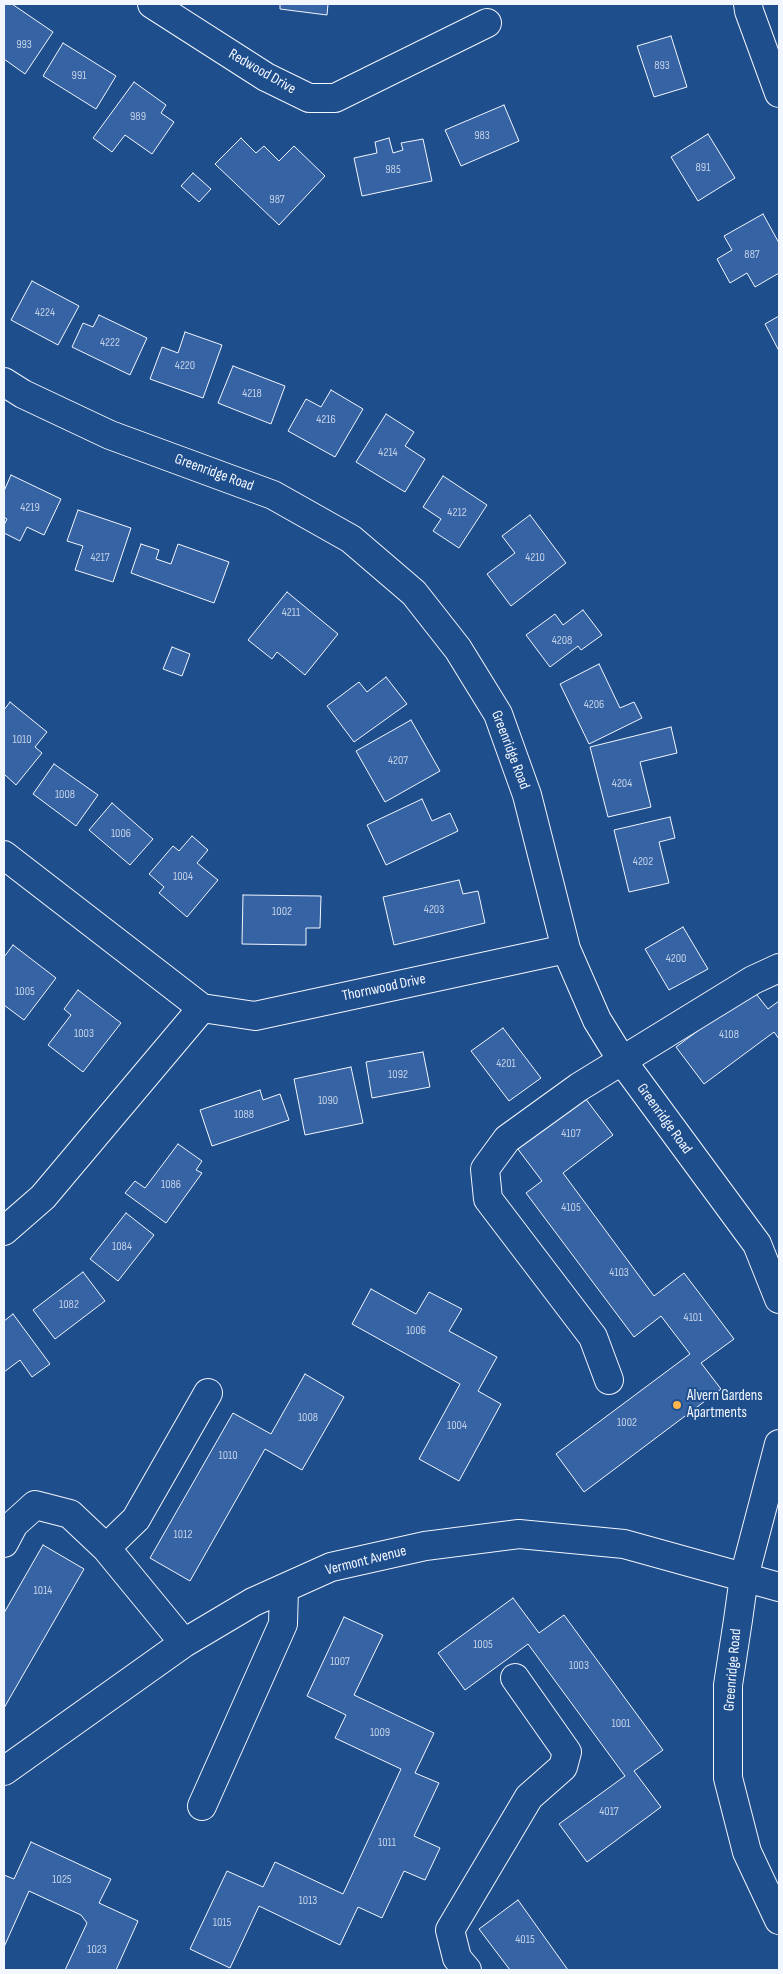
<!DOCTYPE html>
<html>
<head>
<meta charset="utf-8">
<style>
  body { margin:0 }
  #map { position:relative; width:783px; height:1974px; overflow:hidden; background:#1f4e8c; font-family:"Sofia Sans Condensed",sans-serif }
  canvas { display:block }
  .frame { position:absolute; inset:0; border:5px solid #f2f6ff; pointer-events:none }
</style>
</head>
<body>
<div id="map">
<canvas width="783" height="1974"></canvas>
<div class="frame"></div>
</div>
<script>
const context = document.querySelector('canvas').getContext('2d');
context.lineJoin = 'round';
function fillPath(path, color) { context.fillStyle = color; context.fill(path, 'evenodd'); }
const shape = rows => new Path2D(rows.map(r => 'M' + r).join(''));
function trace(path, color, width, dash) { context.strokeStyle = color; context.lineWidth = width; context.lineCap = dash ? 'butt' : 'round'; context.setLineDash(dash || []); context.stroke(path); }
function drawText(font, color, halo, rows, align = 'center') {
  context.font = font + ' "Sofia Sans Condensed",sans-serif'; context.lineWidth = 4; context.setLineDash([]); context.textBaseline = 'middle'; context.strokeStyle = halo; context.fillStyle = color; for (const [text, x, y, turn = 0] of rows) {
    context.save(); context.translate(x, y); context.rotate((+turn || 0) * Math.PI / 180); context.textAlign = isNaN(turn) ? turn : align; if (halo) context.strokeText(text, 0, 0); context.fillText(text, 0, 0); context.restore();
  }
}
const building = shape([
  [4,4,12,4,53,32,25,74,4,59,4,4],
  [280,4,328,4,327,15,280,9,280,4],
  [671,36,687,87,654,97,637,46,671,36],
  [63,43,116,76,96,109,43,76,63,43],
  [134,82,166,105,161,113,174,122,152,154,125,135,112,152,93,138,134,82],
  [504,105,519,141,461,166,445,130,504,105],
  [708,134,735,178,698,201,671,157,708,134],
  [241,138,256,153,264,146,279,161,294,146,325,176,279,225,215,164,241,138],
  [389,138,393,153,403,150,401,143,423,139,432,181,362,196,354,158,377,153,375,142,389,138],
  [193,173,211,189,199,202,181,186,193,173],
  [763,214,779,243,779,273,755,287,747,273,730,283,717,259,732,250,724,236,763,214],
  [32,281,79,306,58,345,11,320,32,281],
  [99,315,147,338,130,375,72,347,83,323,93,327,99,315],
  [779,316,779,351,765,324,779,316],
  [185,332,222,345,203,398,150,379,162,347,178,353,185,332],
  [233,366,285,386,271,424,218,403,233,366],
  [331,390,363,409,335,457,288,431,306,399,321,407,331,390],
  [386,414,414,432,405,446,425,459,405,492,356,462,386,414],
  [11,475,61,499,44,535,27,527,20,541,4,533,4,525,7,519,4,517,4,491,11,475],
  [443,476,487,505,459,548,433,531,441,519,423,507,443,476],
  [78,510,131,528,113,582,75,570,83,546,67,541,78,510],
  [530,515,566,563,511,606,487,574,515,553,502,536,530,515],
  [141,544,159,550,156,559,171,564,178,544,229,562,214,603,131,573,141,544],
  [287,592,338,634,305,675,277,652,272,659,248,640,287,592],
  [583,610,602,635,581,650,578,646,550,667,526,635,555,614,563,625,583,610],
  [172,647,190,654,182,676,163,669,172,647],
  [599,664,620,708,634,702,642,718,589,744,560,684,599,664],
  [386,677,407,704,354,742,327,706,359,682,367,692,386,677],
  [10,702,47,732,35,747,42,753,16,785,4,774,4,710,10,702],
  [411,720,440,771,385,802,356,751,411,720],
  [671,727,677,753,640,762,651,807,608,817,590,747,671,727],
  [54,764,98,795,76,826,33,794,54,764],
  [422,799,432,821,450,813,458,831,386,865,367,825,422,799],
  [112,803,153,839,130,865,89,830,112,803],
  [670,817,675,838,659,842,669,883,629,892,614,830,670,817],
  [192,836,208,850,197,863,218,880,187,917,159,893,164,887,149,874,173,846,179,851,192,836],
  [459,880,463,894,478,891,485,923,394,945,383,897,459,880],
  [243,895,321,896,320,928,306,928,306,945,242,944,243,895],
  [683,927,708,969,669,990,645,949,683,927],
  [13,945,56,978,24,1020,4,1005,4,957,13,945],
  [78,990,121,1023,83,1072,48,1045,71,1015,64,1009,78,990],
  [753,990,768,1009,779,1001,779,1039,774,1032,704,1084,676,1047,753,990],
  [503,1028,541,1078,509,1101,471,1051,503,1028],
  [423,1052,430,1087,372,1098,366,1062,423,1052],
  [351,1067,363,1123,305,1135,294,1079,351,1067],
  [260,1090,263,1100,280,1094,289,1120,212,1146,200,1110,260,1090],
  [585,1098,613,1135,563,1173,654,1296,684,1273,734,1339,701,1363,721,1389,584,1492,556,1454,690,1354,661,1316,634,1337,526,1193,542,1181,517,1148,585,1098],
  [178,1144,202,1161,196,1170,202,1173,166,1223,125,1193,135,1181,145,1188,178,1144],
  [126,1213,154,1235,118,1281,90,1259,126,1213],
  [83,1272,105,1301,55,1339,33,1310,83,1272],
  [371,1289,416,1314,429,1292,462,1309,449,1331,497,1357,478,1391,501,1404,459,1481,419,1459,460,1384,352,1324,371,1289],
  [13,1314,50,1364,32,1377,20,1360,4,1372,4,1321,13,1314],
  [305,1374,344,1397,302,1470,265,1449,190,1581,150,1558,233,1413,271,1434,305,1374],
  [43,1545,84,1569,4,1708,4,1613,43,1545],
  [513,1598,539,1633,564,1615,663,1750,634,1771,661,1807,587,1862,559,1824,625,1776,528,1644,465,1690,438,1653,513,1598],
  [344,1617,383,1635,354,1695,434,1733,415,1773,439,1783,414,1836,440,1848,425,1880,404,1871,382,1918,358,1907,340,1945,259,1906,230,1968,190,1949,227,1871,263,1887,275,1862,343,1894,401,1769,335,1738,346,1715,307,1696,344,1617],
  [31,1842,111,1879,99,1903,138,1921,116,1970,65,1970,87,1923,81,1915,29,1891,4,1947,4,1875,14,1879,31,1842],
  [518,1900,568,1970,510,1970,479,1929,518,1900]
]);
const minor = shape([
  [152,4,266,77,309,98,335,98,487,23],
  [748,4,749,11,779,93],
  [4,382,23,394,110,435,273,495,351,539,414,593,458,649,498,714,527,795,566,949,597,1020,623,1062,757,1244,779,1299],
  [4,855,202,1008,255,1016,566,949],
  [4,1231,43,1197,202,1008],
  [609,1380,593,1337,488,1199,485,1169,507,1139,579,1087,753,980,779,968],
  [779,1444,744,1577,738,1620,728,1685,728,1778,747,1852,779,1920],
  [4,1543,14,1524,35,1505,70,1514,106,1548,184,1643],
  [106,1548,136,1519,208,1393],
  [4,1771,184,1643,253,1602,331,1567,425,1546,519,1534,624,1544,779,1587],
  [202,1806,283,1624,284,1588],
  [467,1970,457,1958,450,1930,529,1797,563,1767,567,1752,515,1678]
]);
const markers = [
  [677,1405,5,"#ffb74d"]
];
const numberNames = [
  ["993",24,45],
  ["893",662,66],
  ["991",79,76],
  ["989",138,117],
  ["983",482,136],
  ["891",703,168],
  ["985",393,170],
  ["987",277,200],
  ["887",752,255],
  ["4224",45,313],
  ["4222",110,343],
  ["4220",185,366],
  ["4218",252,394],
  ["4216",326,420],
  ["4214",388,453],
  ["4219",30,508],
  ["4212",457,513],
  ["4217",100,558],
  ["4210",535,558],
  ["4211",291,613],
  ["4208",562,641],
  ["4206",594,705],
  ["1010",22,740],
  ["4207",398,761],
  ["4204",622,784],
  ["1008",65,795],
  ["1006",121,834],
  ["4202",643,862],
  ["1004",183,877],
  ["4203",434,910],
  ["1002",282,912],
  ["4200",676,959],
  ["1005",25,992],
  ["1003",84,1034],
  ["4108",729,1035],
  ["4201",506,1064],
  ["1092",398,1075],
  ["1090",328,1101],
  ["1088",244,1115],
  ["4107",571,1134],
  ["1086",171,1185],
  ["4105",571,1208],
  ["1084",122,1247],
  ["4103",619,1273],
  ["1082",69,1305],
  ["4101",693,1318],
  ["1006",416,1331],
  ["1008",308,1418],
  ["1002",627,1423],
  ["1004",457,1426],
  ["1010",228,1456],
  ["1012",183,1535],
  ["1014",43,1591],
  ["1005",483,1645],
  ["1007",340,1662],
  ["1003",579,1666],
  ["1001",621,1724],
  ["1009",380,1733],
  ["4017",609,1812],
  ["1011",387,1843],
  ["1025",62,1880],
  ["1013",308,1901],
  ["1015",222,1923],
  ["4015",525,1940],
  ["1023",97,1950]
];
const streetNames = [
  ["Redwood Drive",262,72,30],
  ["Greenridge Road",214,473,20],
  ["Greenridge Road",510,750,69],
  ["Thornwood Drive",384,988,-12],
  ["Greenridge Road",664,1119,54],
  ["Vermont Avenue",366,1561,-14],
  ["Greenridge Road",733,1670,-85]
];
const poiNames = [
  ["Alvern Gardens",687,1396],
  ["Apartments",687,1413]
];
fillPath(building, '#3563a3');
trace(building, '#f2f6ff', 1);
trace(minor, '#f2f6ff', 30);
trace(minor, '#1f4e8c', 28);
for (const [x, y, r, color] of markers) { const dot = new Path2D(); dot.arc(x, y, r, 0, 2 * Math.PI); context.fillStyle = color; context.fill(dot); trace(dot, '#1f4e8c', 2); }
drawText('12px', '#c3d1e8', null, numberNames);
drawText('15px', '#f2f6ff', '#1f4e8c', streetNames);
drawText('15px', '#f2f6ff', '#1f4e8c', poiNames, 'left');
</script>
</body>
</html>
